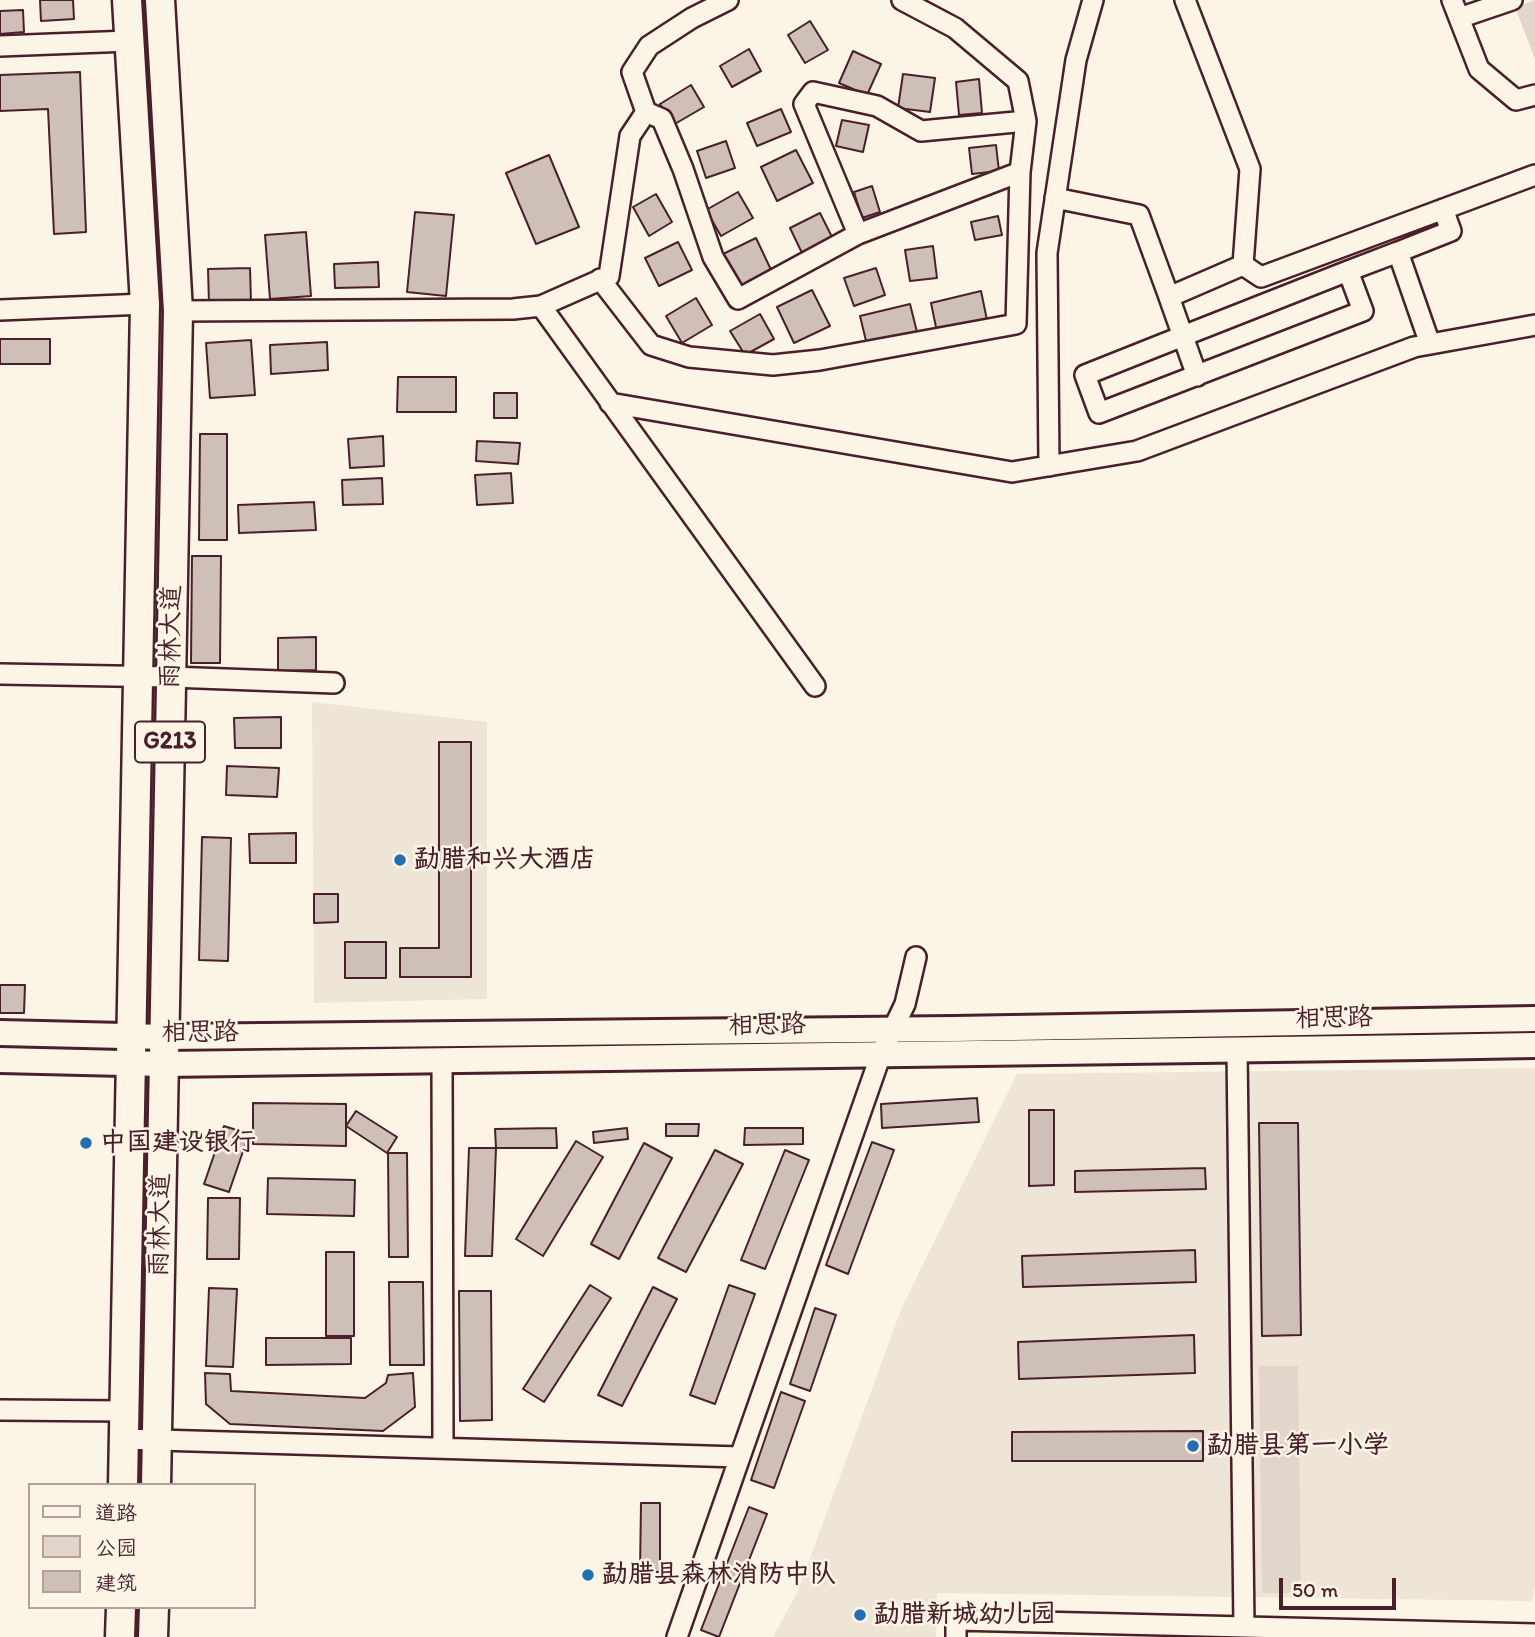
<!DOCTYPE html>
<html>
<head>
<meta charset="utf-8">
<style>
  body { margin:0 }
  #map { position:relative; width:1535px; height:1637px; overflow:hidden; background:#fcf5e5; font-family:Itim,"LXGW WenKai TC",sans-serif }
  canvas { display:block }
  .legend { position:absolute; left:28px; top:1483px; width:228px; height:126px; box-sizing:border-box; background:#fcf5e5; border:2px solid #b59f9b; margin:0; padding:9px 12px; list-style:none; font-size:21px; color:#4a1f2b }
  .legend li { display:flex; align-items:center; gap:14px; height:35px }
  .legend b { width:35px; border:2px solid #b59f9b }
  .scale { position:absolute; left:1279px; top:1578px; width:117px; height:32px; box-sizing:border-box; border:4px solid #4a1f2b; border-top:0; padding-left:9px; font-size:21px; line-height:24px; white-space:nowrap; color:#4a1f2b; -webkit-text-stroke:5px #fcf5e5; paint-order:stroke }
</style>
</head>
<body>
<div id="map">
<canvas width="1535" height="1637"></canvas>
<ul class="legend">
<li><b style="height:9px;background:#fcf5e5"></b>道路</li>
<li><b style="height:19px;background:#e2d5ca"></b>公园</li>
<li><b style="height:19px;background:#cfc0b7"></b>建筑</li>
</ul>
<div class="scale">50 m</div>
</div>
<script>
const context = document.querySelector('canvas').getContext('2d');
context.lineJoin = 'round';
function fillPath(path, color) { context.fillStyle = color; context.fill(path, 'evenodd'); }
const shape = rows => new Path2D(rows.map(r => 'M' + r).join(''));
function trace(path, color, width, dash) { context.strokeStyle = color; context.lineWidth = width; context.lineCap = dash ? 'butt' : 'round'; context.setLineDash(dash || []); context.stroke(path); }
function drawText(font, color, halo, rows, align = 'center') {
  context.font = font + ' Itim,"LXGW WenKai TC",sans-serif'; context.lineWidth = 5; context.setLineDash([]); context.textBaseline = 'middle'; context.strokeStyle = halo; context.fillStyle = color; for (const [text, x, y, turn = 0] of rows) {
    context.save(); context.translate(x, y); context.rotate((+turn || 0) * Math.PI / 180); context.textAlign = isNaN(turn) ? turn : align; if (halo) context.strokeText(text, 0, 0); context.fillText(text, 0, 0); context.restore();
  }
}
const built = shape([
  [312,702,487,722,487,999,314,1003],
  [1535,1068,1535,1585,1532,1601,937,1593,936,1637,773,1637,798,1591,902,1307,1017,1074]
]);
const green = shape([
  [1535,0,1535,59,1515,7],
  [1259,1366,1298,1366,1301,1593,1262,1593]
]);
const building = shape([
  [40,0,73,0,74,19,41,21,40,0],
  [23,10,24,32,0,34,0,11,23,10],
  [810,21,828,50,805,63,788,35,810,21],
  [749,49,761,71,732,87,720,66,749,49],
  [853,51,881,64,867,95,839,83,853,51],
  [80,72,86,232,54,234,48,109,0,111,0,75,80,72],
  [903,74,935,78,930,112,898,108,903,74],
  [979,79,982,113,959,115,956,82,979,79],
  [691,85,704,107,673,125,660,104,691,85],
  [781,109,791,132,757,146,747,123,781,109],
  [842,120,869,125,863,152,836,146,842,120],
  [726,141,735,168,706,178,697,151,726,141],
  [996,145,999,171,972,174,969,148,996,145],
  [796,150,813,183,777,201,761,167,796,150],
  [549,155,579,227,536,244,506,173,549,155],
  [872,186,880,212,862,218,854,192,872,186],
  [738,192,753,218,721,236,706,210,738,192],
  [656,194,672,222,649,236,633,207,656,194],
  [415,212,454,215,446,296,407,292,415,212],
  [820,213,832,237,802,253,790,228,820,213],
  [998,216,1002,235,975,240,971,222,998,216],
  [306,232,311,296,270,299,265,235,306,232],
  [756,238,773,274,737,290,721,255,756,238],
  [678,242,692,270,659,286,645,258,678,242],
  [933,246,937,278,910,281,905,250,933,246],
  [378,262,379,287,335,288,334,264,378,262],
  [250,268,251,302,209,304,208,269,250,268],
  [876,268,885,295,854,306,844,278,876,268],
  [812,290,830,326,794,343,777,307,812,290],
  [981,291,987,320,937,332,931,303,981,291],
  [696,298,712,325,682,343,666,316,696,298],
  [910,304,917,332,867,345,860,316,910,304],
  [760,314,774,339,745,355,730,331,760,314],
  [0,339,50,339,50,364,0,364,0,339],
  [251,340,255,395,210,398,206,343,251,340],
  [327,342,328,370,271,374,270,345,327,342],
  [398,377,456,377,456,412,397,412,398,377],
  [494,393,517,393,517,418,494,418,494,393],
  [200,434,227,434,227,540,199,540,200,434],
  [383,436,384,466,350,468,348,439,383,436],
  [477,441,520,443,518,464,476,461,477,441],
  [511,473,513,503,477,505,475,475,511,473],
  [382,478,383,504,343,505,342,480,382,478],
  [314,502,316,530,239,533,238,505,314,502],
  [192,556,221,556,220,663,191,663,192,556],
  [316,637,316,670,278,671,278,638,316,637],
  [281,717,281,748,235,748,234,718,281,717],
  [439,742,471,742,471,977,400,977,400,948,439,948,439,742],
  [227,766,279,768,277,797,226,795,227,766],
  [296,833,296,863,250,863,249,834,296,833],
  [202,837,231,838,228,961,199,960,202,837],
  [314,894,338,894,338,922,314,923,314,894],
  [345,942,386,942,386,978,345,978,345,942],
  [0,985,25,985,24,1013,0,1013,0,985],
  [977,1098,979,1122,882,1128,881,1104,977,1098],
  [253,1103,346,1104,346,1146,253,1144,253,1103],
  [1029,1110,1054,1110,1054,1185,1029,1186,1029,1110],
  [356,1111,397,1137,387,1153,346,1126,356,1111],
  [1259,1123,1298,1123,1301,1335,1262,1336,1259,1123],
  [666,1124,699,1124,698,1136,666,1136,666,1124],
  [224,1126,249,1134,229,1192,204,1184,224,1126],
  [556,1128,557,1148,496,1148,495,1129,556,1128],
  [627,1128,628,1139,594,1143,593,1132,627,1128],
  [745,1128,803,1128,803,1144,744,1145,745,1128],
  [576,1141,603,1157,543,1256,516,1239,576,1141],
  [872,1142,894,1150,848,1274,826,1265,872,1142],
  [644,1143,672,1158,619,1259,591,1244,644,1143],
  [469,1148,496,1148,492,1256,465,1256,469,1148],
  [715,1150,743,1164,686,1272,658,1258,715,1150],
  [785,1150,809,1160,765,1269,741,1260,785,1150],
  [388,1153,407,1153,408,1257,389,1257,388,1153],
  [1205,1168,1206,1189,1075,1192,1075,1171,1205,1168],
  [268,1178,355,1180,354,1216,267,1214,268,1178],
  [208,1198,240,1198,239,1259,207,1259,208,1198],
  [1195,1250,1196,1282,1023,1287,1022,1256,1195,1250],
  [326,1252,354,1252,354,1336,326,1336,326,1252],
  [389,1282,423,1282,424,1365,390,1365,389,1282],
  [590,1285,611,1298,544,1402,523,1389,590,1285],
  [729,1285,755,1294,715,1404,690,1395,729,1285],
  [653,1287,677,1299,622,1406,598,1395,653,1287],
  [209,1288,237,1289,233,1367,206,1366,209,1288],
  [459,1291,491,1291,492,1420,460,1421,459,1291],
  [815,1308,836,1315,810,1391,790,1384,815,1308],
  [1194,1335,1195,1373,1019,1379,1018,1342,1194,1335],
  [266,1338,351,1338,351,1364,266,1365,266,1338],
  [205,1373,230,1374,231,1391,365,1398,386,1383,388,1375,413,1373,415,1407,383,1431,230,1424,206,1404,205,1373],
  [781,1392,805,1401,774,1488,751,1480,781,1392],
  [1203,1431,1203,1461,1012,1461,1012,1432,1203,1431],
  [641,1503,660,1503,660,1572,640,1572,641,1503],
  [749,1507,767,1514,719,1637,701,1630,749,1507]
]);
const minor = shape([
  [1185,0,1250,169,1243,265],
  [1452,0,1479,69,1516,100,1535,95],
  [1459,18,1512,0],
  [0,46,129,41],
  [646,112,632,72,649,46,692,18,728,0],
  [1055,198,1139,215,1169,297,1243,265,1261,277,1535,175],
  [858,234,1020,172],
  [1348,271,1363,311,1099,413,1085,375,1183,336,1348,271,1398,252],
  [600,279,651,345,689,357,773,365,820,360,1016,324,1020,172,1026,121,1018,81,955,28,902,0],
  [1169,297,1197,376],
  [541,306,815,686],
  [0,310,145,304],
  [178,311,513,309,541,306,609,276,630,136,646,112,662,119,683,169,713,257,738,299,858,234,804,104,813,92,877,106,921,131,1026,121],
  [1430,344,1398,252,1451,231,1443,209],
  [610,403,1012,472,1137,451,1414,347,1535,325],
  [1049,466,1047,253,1076,60,1093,0],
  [0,674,171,677,334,683],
  [1237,1050,1244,1627],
  [442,1060,443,1447],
  [0,1410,124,1411],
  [124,1439,740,1457],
  [677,1637,881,1054,905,1004,916,957],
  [956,1637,956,1620,1535,1634]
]);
const major = shape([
  [0,1033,165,1037,954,1029,1535,1019],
  [0,1060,164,1064,1423,1047,1535,1045]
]);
const highway = shape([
  [123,1485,145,304,127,0],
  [156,1485,178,311,160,0],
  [120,1637,121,1607],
  [153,1637,154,1607]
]);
const markers = [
  [400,860,7,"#1f6fb2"],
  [86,1143,7,"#1f6fb2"],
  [1193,1446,7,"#1f6fb2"],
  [588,1575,7,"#1f6fb2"],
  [860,1615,7,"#1f6fb2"]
];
const shields = [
  [170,742,70]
];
const shieldNames = [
  ["G213",170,742]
];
const streetNames = [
  ["雨林大道",172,637,-89],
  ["相思路",1334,1019,-1],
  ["相思路",767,1026,-1],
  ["相思路",200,1033],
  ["雨林大道",161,1225,-89]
];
const poiNames = [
  ["勐腊和兴大酒店",414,860],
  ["中国建设银行",100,1143],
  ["勐腊县第一小学",1207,1446],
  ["勐腊县森林消防中队",602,1575],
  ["勐腊新城幼儿园",874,1615]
];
fillPath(built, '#eee5d7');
fillPath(green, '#e2d5ca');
fillPath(building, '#cfc0b7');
trace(building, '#4a1f2b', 2);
trace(minor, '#4a1f2b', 24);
trace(major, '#4a1f2b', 30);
trace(highway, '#4a1f2b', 33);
trace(minor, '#fcf5e5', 19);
trace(major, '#fcf5e5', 24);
trace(highway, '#fcf5e5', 28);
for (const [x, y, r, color] of markers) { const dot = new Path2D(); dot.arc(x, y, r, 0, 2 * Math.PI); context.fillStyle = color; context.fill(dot); trace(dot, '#fcf5e5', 2.5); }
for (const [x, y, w] of shields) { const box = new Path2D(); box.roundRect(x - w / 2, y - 20.5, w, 41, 5); context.fillStyle = '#fcf5e5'; context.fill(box); trace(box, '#4a1f2b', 2); }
drawText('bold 24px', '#4a1f2b', null, shieldNames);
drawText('26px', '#4a1f2b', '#fcf5e5', streetNames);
drawText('bold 26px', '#4a1f2b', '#fcf5e5', poiNames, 'left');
</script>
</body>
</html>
